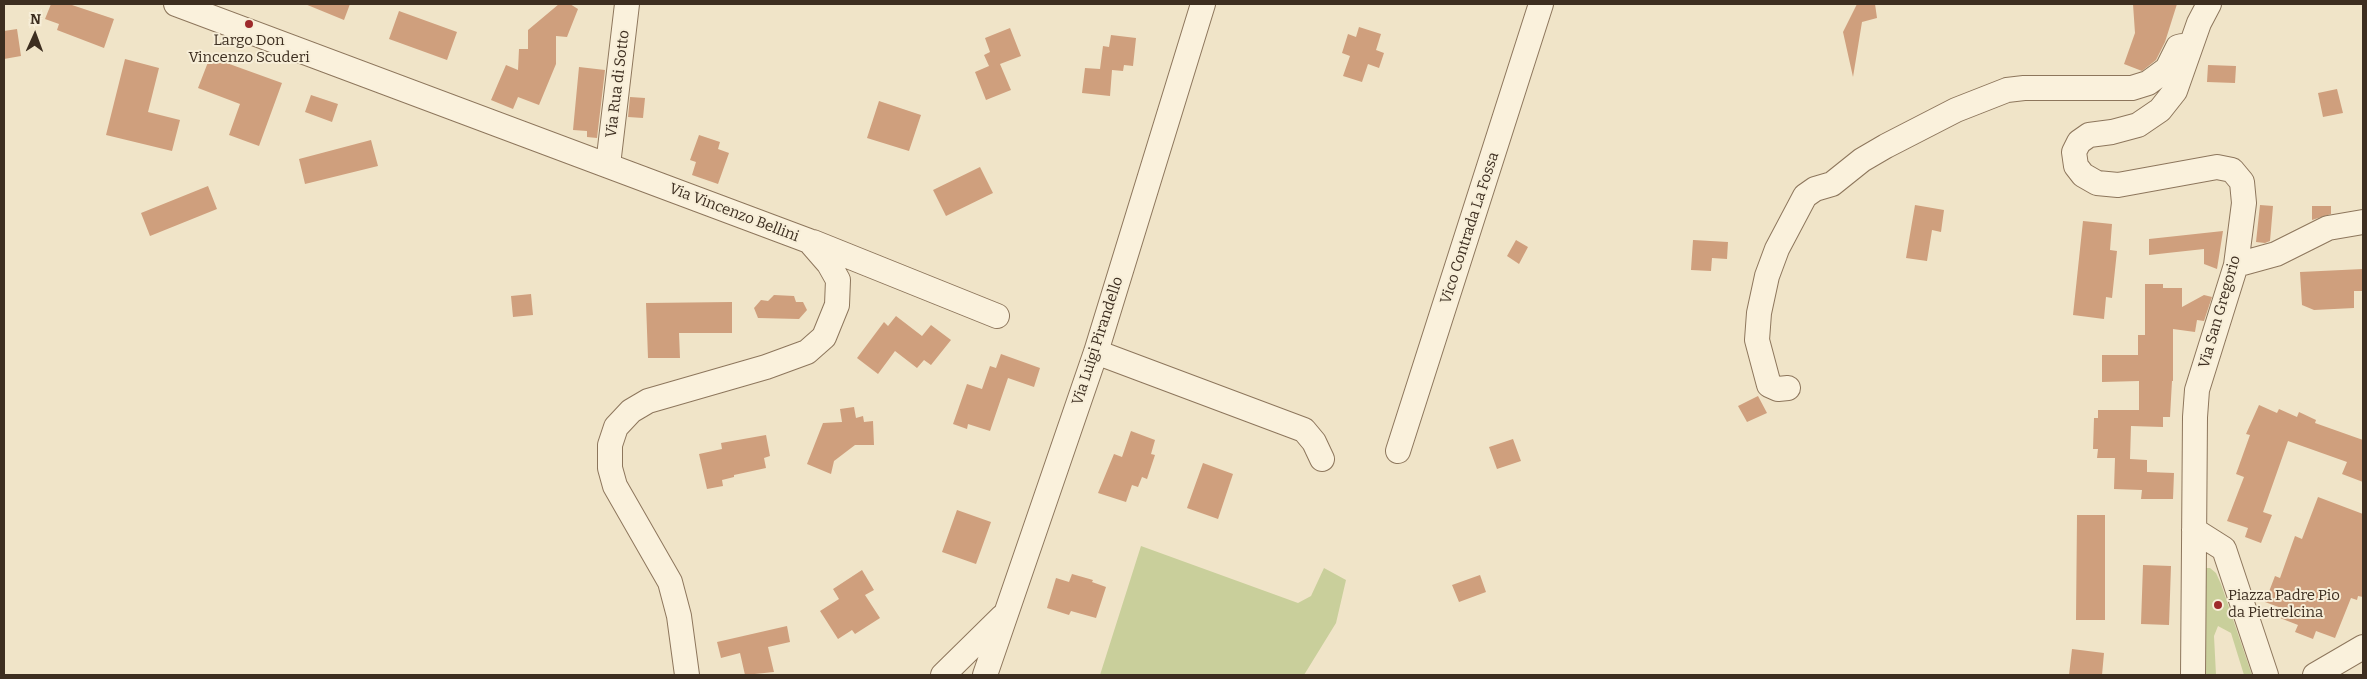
<!DOCTYPE html>
<html>
<head>
<meta charset="utf-8">
<style>
  body { margin:0 }
  #map { position:relative; width:2367px; height:679px; overflow:hidden; background:#f0e4c8; font-family:Bitter,serif }
  canvas { display:block }
  .frame { position:absolute; inset:0; border:5px solid #3d2e20; pointer-events:none }
  .north { position:absolute; left:10px; top:10px; width:50px; height:50px; -webkit-text-stroke:4px #f7eed8; paint-order:stroke; rotate:2deg; font-size:14px; font-weight:700; line-height:20px; text-align:center; color:#3d2e20 }
  .north::after { content:''; display:block; margin:auto; width:18px; height:22px; background:#3d2e20; clip-path:polygon(50% 0,100% 100%,50% 72%,0 100%) }
</style>
</head>
<body>
<div id="map">
<canvas width="2367" height="679"></canvas>
<div class="frame"></div>
<div class="north">N</div>
</div>
<script>
const context = document.querySelector('canvas').getContext('2d');
context.lineJoin = 'round';
function fillPath(path, color) { context.fillStyle = color; context.fill(path, 'evenodd'); }
const shape = rows => new Path2D(rows.map(r => 'M' + r).join(''));
function trace(path, color, width, dash) { context.strokeStyle = color; context.lineWidth = width; context.lineCap = dash ? 'butt' : 'round'; context.setLineDash(dash || []); context.stroke(path); }
function drawText(font, color, halo, rows, align = 'center') {
  context.font = font + ' Bitter,serif'; context.lineWidth = 4; context.setLineDash([]); context.textBaseline = 'middle'; context.strokeStyle = halo; context.fillStyle = color; for (const [text, x, y, turn = 0] of rows) {
    context.save(); context.translate(x, y); context.rotate((+turn || 0) * Math.PI / 180); context.textAlign = isNaN(turn) ? turn : align; if (halo) context.strokeText(text, 0, 0); context.fillText(text, 0, 0); context.restore();
  }
}
const green = shape([
  [1141,546,1298,603,1311,596,1324,568,1346,580,1336,623,1304,675,1100,675],
  [2206,568,2210,568,2216,573,2221,584,2252,675,2244,675,2231,633,2218,626,2214,636,2216,675,2204,675,2203,572]
]);
const building = shape([
  [51,4,69,4,114,19,104,48,57,30,59,24,45,19],
  [305,4,350,4,344,20],
  [559,4,570,4,578,9,567,37,556,36,556,64,539,105,518,97,513,109,491,100,506,65,518,70,519,49,528,49,528,30],
  [1857,4,1875,4,1877,18,1862,22,1853,77,1843,32],
  [2133,4,2177,4,2165,42,2156,60,2142,71,2124,64,2135,33],
  [399,11,457,32,447,60,389,39],
  [1359,27,1381,34,1376,50,1384,53,1379,68,1368,64,1362,82,1343,76,1350,56,1342,53,1348,34,1356,37],
  [1010,28,1021,56,1000,64,1011,90,986,100,975,72,989,66,984,55,990,52,985,38],
  [17,29,21,56,4,59,4,31],
  [1111,35,1136,38,1133,66,1124,65,1123,71,1112,70,1110,96,1082,93,1085,68,1100,69,1103,46,1109,47],
  [210,57,282,83,259,146,229,135,240,104,198,88],
  [125,59,159,68,148,112,180,120,172,151,106,135],
  [2208,65,2236,66,2235,83,2207,82],
  [579,67,605,70,597,138,587,137,587,131,573,130],
  [2337,89,2343,113,2323,117,2318,93],
  [311,95,338,104,332,122,305,112],
  [630,97,645,98,643,118,628,117],
  [879,101,921,115,909,151,867,138],
  [699,135,720,142,718,149,729,153,718,184,692,175,696,162,690,160],
  [371,140,378,166,305,184,299,159],
  [980,167,993,193,946,216,933,190],
  [208,186,217,209,150,236,141,213],
  [1915,205,1944,210,1941,232,1932,230,1927,261,1906,258],
  [2260,205,2273,206,2270,241,2265,243,2256,242],
  [2312,206,2331,206,2331,214,2312,220],
  [2083,221,2112,224,2110,250,2117,251,2112,298,2106,297,2104,319,2073,315],
  [2223,231,2217,269,2204,264,2204,249,2149,255,2149,239],
  [1516,240,1528,247,1519,264,1507,256],
  [1693,240,1728,242,1727,259,1712,258,1711,271,1691,270],
  [2363,269,2363,291,2354,291,2354,308,2314,310,2302,305,2300,272],
  [2145,284,2163,284,2163,288,2182,288,2182,307,2204,295,2212,297,2204,321,2197,320,2195,332,2173,329,2173,381,2172,381,2170,417,2163,417,2163,427,2131,426,2130,459,2147,460,2147,472,2174,473,2173,499,2141,499,2142,490,2114,489,2115,458,2097,458,2098,449,2093,449,2094,418,2098,418,2098,410,2139,410,2139,381,2102,382,2102,355,2138,355,2138,335,2145,335],
  [531,294,533,315,513,317,511,296],
  [774,295,794,296,796,302,803,302,807,310,799,319,758,318,754,308,761,300,768,301],
  [732,302,732,333,679,333,680,358,648,358,646,303],
  [896,316,922,336,931,325,951,340,931,365,924,360,917,368,895,351,878,374,857,358,884,322,888,326],
  [1001,354,1040,368,1034,387,1008,378,990,431,968,424,967,429,953,424,967,384,982,389,990,366,996,368],
  [1758,396,1767,413,1747,422,1738,406],
  [2259,405,2277,413,2279,409,2297,417,2299,412,2316,420,2315,423,2363,440,2363,482,2342,474,2347,462,2288,441,2263,512,2272,515,2261,543,2245,537,2248,528,2227,521,2244,477,2236,474,2250,435,2246,434],
  [854,407,856,418,863,416,864,422,873,421,874,445,855,445,834,461,831,474,807,464,823,423,842,422,840,409],
  [1131,431,1155,440,1151,454,1155,455,1147,479,1142,477,1138,487,1132,485,1126,502,1098,493,1114,454,1122,457],
  [766,435,770,456,764,458,766,468,734,475,734,477,722,480,723,486,707,489,699,454,722,449,721,443],
  [1513,439,1521,461,1497,469,1489,447],
  [1203,463,1233,474,1218,519,1187,508],
  [2318,497,2363,514,2363,597,2358,596,2357,600,2351,598,2335,638,2316,631,2313,639,2295,632,2298,625,2280,618,2284,609,2265,602,2275,576,2280,578,2295,536,2302,539],
  [957,510,991,522,976,564,942,552],
  [2077,515,2105,515,2105,620,2076,620],
  [2143,565,2171,566,2169,625,2141,624],
  [862,570,874,590,865,595,880,618,855,634,852,630,838,639,820,611,839,599,833,589],
  [1072,574,1093,580,1092,582,1106,587,1096,618,1071,611,1069,615,1047,608,1056,578,1069,582],
  [1480,575,1486,592,1459,602,1452,585],
  [787,626,790,642,768,647,774,672,745,675,740,653,721,658,717,642],
  [2072,649,2104,653,2102,675,2069,675]
]);
const minor = shape([
  [176,4,809,241,829,264,838,280,837,305,824,337,807,352,766,367,648,401,631,411,616,427,610,445,610,468,615,486,670,582,679,616,687,675],
  [608,165,627,4],
  [813,242,997,316],
  [2236,265,2276,254,2328,228,2363,222],
  [1096,352,1304,430,1314,442,1322,459],
  [1788,388,1778,389,1769,385,1757,340,1759,313,1767,276,1777,249,1805,196,1815,189,1832,184,1862,160,1886,146,1956,110,2007,90,2024,88,2132,88,2148,83,2167,69,2178,47,2182,46],
  [1398,451,1541,4],
  [2194,530,2224,549,2266,675],
  [943,675,1002,617],
  [985,675,1096,352,1203,4],
  [2193,675,2195,417,2197,390,2236,265,2244,203,2242,182,2232,170,2217,167,2118,185,2097,183,2083,175,2076,166,2074,152,2079,142,2089,135,2112,132,2138,125,2160,110,2175,91,2199,23,2209,4],
  [2315,675,2363,647]
]);
const markers = [
  [249,24,5,"#9e2a2b"],
  [2218,605,5,"#9e2a2b"]
];
const poiNames = [
  ["Largo Don",249,41],
  ["Vincenzo Scuderi",249,58],
  ["Piazza Padre Pio",2228,596,"left"],
  ["da Pietrelcina",2228,613,"left"]
];
const streetNames = [
  ["Via Rua di Sotto",618,84,-83],
  ["Via Vincenzo Bellini",734,213,21],
  ["Vico Contrada La Fossa",1470,228,-72],
  ["Via San Gregorio",2220,312,-74],
  ["Via Luigi Pirandello",1098,341,-72]
];
fillPath(green, '#c9cf9b');
fillPath(building, '#cf9f7d');
trace(minor, '#8d765c', 26);
trace(minor, '#faf1dc', 24);
for (const [x, y, r, color] of markers) { const dot = new Path2D(); dot.arc(x, y, r, 0, 2 * Math.PI); context.fillStyle = color; context.fill(dot); trace(dot, '#f7eed8', 2); }
drawText('15px', '#3d2e20', '#f7eed8', poiNames);
drawText('15px', '#3d2e20', '#f7eed8', streetNames);
</script>
</body>
</html>
